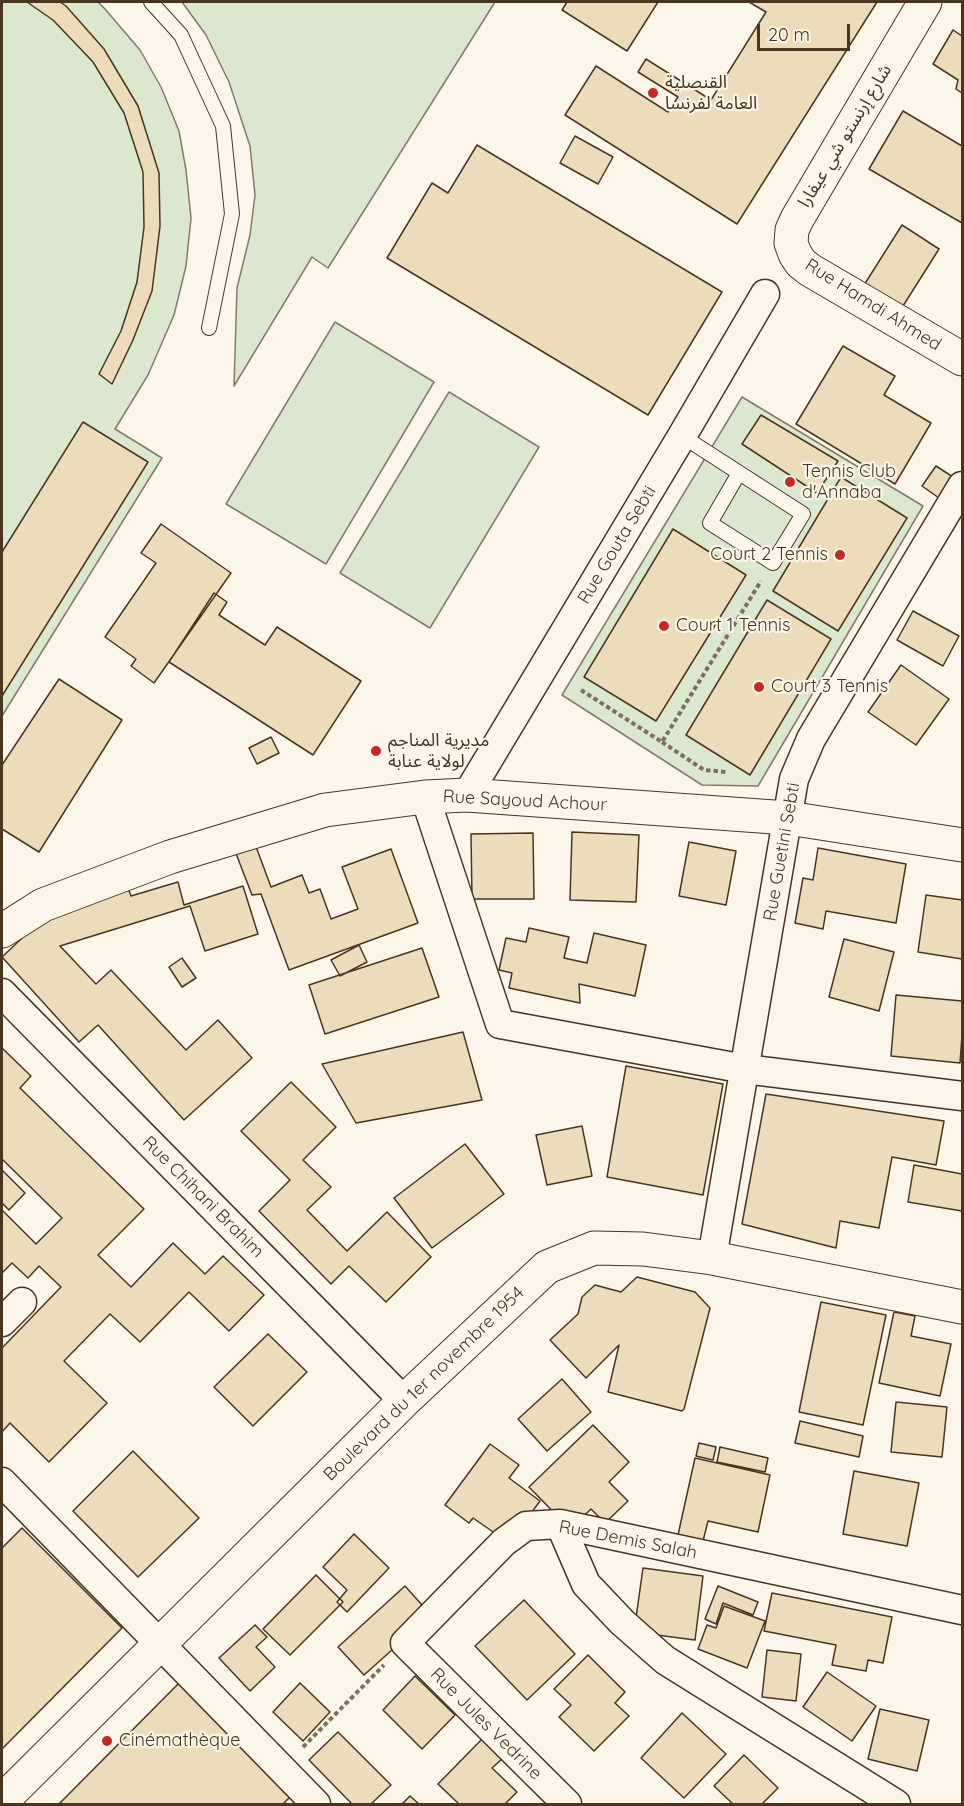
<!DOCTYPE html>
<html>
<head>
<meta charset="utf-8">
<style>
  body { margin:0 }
  #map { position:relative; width:964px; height:1806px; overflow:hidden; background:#fbf6e9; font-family:Quicksand,sans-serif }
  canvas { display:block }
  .frame { position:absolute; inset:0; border:3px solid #4a3520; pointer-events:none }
  .scale { position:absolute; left:757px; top:24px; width:93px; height:27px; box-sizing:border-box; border:3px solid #4a3520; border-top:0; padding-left:8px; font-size:18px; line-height:21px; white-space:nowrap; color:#4a3520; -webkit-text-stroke:4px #fbf6e9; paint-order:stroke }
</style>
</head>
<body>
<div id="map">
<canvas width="964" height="1806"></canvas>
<div class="frame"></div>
<div class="scale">20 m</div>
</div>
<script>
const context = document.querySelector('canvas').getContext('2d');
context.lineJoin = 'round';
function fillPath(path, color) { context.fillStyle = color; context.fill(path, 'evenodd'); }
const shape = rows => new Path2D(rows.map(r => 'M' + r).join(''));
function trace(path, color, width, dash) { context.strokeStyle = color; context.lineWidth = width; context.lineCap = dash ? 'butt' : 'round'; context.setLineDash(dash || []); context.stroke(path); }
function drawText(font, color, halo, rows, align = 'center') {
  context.font = font + ' Quicksand,"Noto Sans Arabic",sans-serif'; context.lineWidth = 4.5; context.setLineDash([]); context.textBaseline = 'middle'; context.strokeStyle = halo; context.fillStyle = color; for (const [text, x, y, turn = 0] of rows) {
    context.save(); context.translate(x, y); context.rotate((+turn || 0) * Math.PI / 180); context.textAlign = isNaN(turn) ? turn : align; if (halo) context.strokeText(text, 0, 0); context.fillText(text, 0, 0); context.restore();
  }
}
const green = shape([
  [2,2,98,2,105,9,140,50,161,87,179,131,186,170,191,218,186,266,174,315,148,375,115,429,162,458,2,716,2,2],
  [182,2,495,2,328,268,312,257,234,386,237,288,250,235,255,195,250,146,229,82,206,35,182,2],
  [335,322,434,382,326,564,226,504,335,322],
  [449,392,539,447,430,628,340,573,449,392],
  [742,397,923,506,758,786,702,785,562,695,742,397]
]);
const building = shape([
  [27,2,60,2,66,6,104,49,138,106,159,173,160,226,152,291,133,340,112,384,99,374,121,331,137,282,144,227,143,172,124,113,93,62,53,20,27,2],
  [567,2,658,2,627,51,562,10,567,2],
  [749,2,877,2,737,224,565,115,596,66,668,112,678,97,638,72,646,59,711,100,766,12,749,2],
  [953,30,962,36,962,93,956,89,958,80,933,64,953,30],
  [903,111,962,146,962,223,869,169,903,111],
  [575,136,613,157,598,184,560,163,575,136],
  [477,145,722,292,648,415,387,258,432,183,448,193,477,145],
  [902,225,939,249,896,317,859,293,902,225],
  [843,346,895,376,884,395,931,423,895,484,796,424,843,346],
  [761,415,838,461,817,493,742,444,761,415],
  [83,422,148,462,2,696,2,552,83,422],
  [936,466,953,477,939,498,922,486,936,466],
  [841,477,907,518,838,631,773,591,841,477],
  [161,524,231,573,154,683,131,666,136,659,105,637,156,563,141,553,161,524],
  [673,529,746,575,656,721,584,677,673,529],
  [214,593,227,602,219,615,265,645,277,627,361,681,313,755,169,662,214,593],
  [767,600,831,639,750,775,686,735,767,600],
  [913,611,959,636,943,666,897,640,913,611],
  [901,665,949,699,916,745,868,712,901,665],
  [59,679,122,720,39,852,2,829,2,765,59,679],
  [271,737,279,753,257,764,249,748,271,737],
  [572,832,639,835,636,902,570,900,572,832],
  [533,833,534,899,472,899,471,834,533,833],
  [689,842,736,851,726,905,679,896,689,842],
  [255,844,271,887,302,875,309,893,320,889,331,919,358,909,342,867,391,849,418,923,289,970,261,894,252,895,235,851,255,844],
  [818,848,906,864,896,923,826,911,823,929,795,923,803,878,813,880,818,848],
  [178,882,184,905,243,886,258,934,205,951,190,906,60,946,96,984,111,970,186,1050,218,1020,252,1058,184,1120,98,1025,79,1042,2,957,54,908,127,885,131,896,178,882],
  [926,895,962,900,962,959,918,952,926,895],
  [529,928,569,937,564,958,587,963,594,933,646,945,635,996,579,984,580,1003,509,988,512,973,499,970,506,938,526,942,529,928],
  [844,939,894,952,879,1011,829,997,844,939],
  [359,945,367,962,340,976,331,960,359,945],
  [422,948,439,997,325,1034,309,985,422,948],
  [182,958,196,978,182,987,169,967,182,958],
  [896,995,962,1001,962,1035,960,1063,891,1056,896,995],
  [463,1032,482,1100,356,1123,322,1064,463,1032],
  [2,1048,31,1076,20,1088,144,1209,98,1255,131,1287,173,1243,205,1274,223,1256,264,1295,229,1331,189,1292,140,1342,110,1314,64,1361,107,1403,49,1462,10,1423,2,1432,2,1348,61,1287,39,1266,28,1278,12,1263,2,1273,2,1210,36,1244,62,1218,2,1159,2,1048],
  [626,1066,723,1084,703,1195,607,1177,626,1066],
  [291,1082,336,1127,303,1160,331,1187,307,1210,347,1251,387,1212,431,1257,386,1302,349,1266,331,1284,259,1211,290,1180,241,1131,291,1082],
  [766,1094,944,1121,936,1165,892,1157,879,1228,840,1221,836,1248,742,1224,766,1094],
  [582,1126,592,1176,547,1185,536,1135,582,1126],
  [465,1144,504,1194,432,1248,394,1198,465,1144],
  [914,1165,962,1174,962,1211,908,1202,914,1165],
  [2,1170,25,1193,9,1210,2,1203,2,1170],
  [637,1277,695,1292,710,1308,684,1409,682,1411,608,1392,619,1345,586,1378,550,1340,578,1314,582,1297,595,1285,621,1292,637,1277],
  [821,1302,886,1315,863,1425,799,1412,821,1302],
  [894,1312,915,1316,911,1336,951,1344,940,1396,879,1383,894,1312],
  [268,1334,307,1372,253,1426,214,1387,268,1334],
  [562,1379,591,1412,547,1451,518,1419,562,1379],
  [896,1402,947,1407,942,1457,891,1452,896,1402],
  [800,1421,863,1436,859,1457,795,1443,800,1421],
  [593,1425,629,1462,609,1482,628,1501,605,1523,591,1509,570,1529,529,1487,593,1425],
  [699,1443,716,1447,713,1460,696,1456,699,1443],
  [490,1444,519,1465,509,1478,540,1501,509,1543,473,1518,469,1523,445,1505,490,1444],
  [720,1447,768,1458,765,1472,717,1462,720,1447],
  [133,1451,199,1518,138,1577,73,1511,133,1451],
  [695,1458,770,1475,758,1532,708,1521,703,1541,678,1535,695,1458],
  [854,1471,919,1483,907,1546,843,1534,854,1471],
  [22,1528,122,1628,2,1749,2,1548,22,1528],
  [354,1534,389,1568,347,1612,337,1602,347,1590,323,1567,354,1534],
  [643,1568,703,1576,695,1640,634,1632,643,1568],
  [316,1575,343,1602,290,1655,263,1629,316,1575],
  [405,1586,431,1615,364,1675,338,1647,405,1586],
  [718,1586,758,1602,753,1615,723,1603,716,1624,705,1619,718,1586],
  [772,1593,892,1617,883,1663,868,1660,866,1671,832,1665,836,1645,764,1631,772,1593],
  [524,1600,575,1654,527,1700,475,1646,524,1600],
  [724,1606,765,1621,747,1668,698,1649,707,1625,716,1628,724,1606],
  [255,1625,267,1637,256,1647,275,1667,250,1691,219,1658,255,1625],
  [767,1650,801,1654,796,1701,762,1697,767,1650],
  [588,1655,625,1692,615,1703,629,1716,594,1751,559,1717,571,1705,554,1689,588,1655],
  [827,1672,876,1706,852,1741,803,1707,827,1672],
  [415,1676,455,1715,422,1749,383,1710,415,1676],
  [185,1677,298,1789,283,1804,59,1804,185,1677],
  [300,1683,330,1712,303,1741,273,1712,300,1683],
  [880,1709,929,1720,917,1771,868,1759,880,1709],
  [682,1713,726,1754,684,1798,641,1758,682,1713],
  [338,1732,391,1785,371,1804,352,1804,309,1760,338,1732],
  [483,1738,503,1758,492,1768,517,1792,505,1804,459,1804,438,1784,483,1738],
  [744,1755,778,1788,762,1804,733,1804,714,1786,744,1755],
  [410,1796,419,1804,402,1804,410,1796]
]);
const path = shape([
  [581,690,662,742,761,581],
  [662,742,704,770,726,772],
  [303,1747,384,1665]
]);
const service = shape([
  [151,2,181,35,223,126,232,214,209,328],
  [682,436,803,514,773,563,710,523,739,473]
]);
const minor = shape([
  [467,795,682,436,765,294],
  [425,797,500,1024,745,1069,962,1096],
  [2,993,404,1401],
  [712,1258,794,779,811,739,962,486],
  [2,1322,22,1302],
  [2,1482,316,1804],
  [560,1524,586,1584,622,1622,665,1660,896,1804],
  [567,1804,405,1643,504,1542,526,1526,560,1524,962,1610]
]);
const secondary = shape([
  [925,2,797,219,792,230,791,243,795,254,801,263,810,270,962,359],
  [2,931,43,905,170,857,325,810,425,797,467,795,788,818,962,845]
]);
const primary = shape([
  [2,1801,404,1401,547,1267,594,1248,643,1249,712,1258,962,1307]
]);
const markers = [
  [653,93,6,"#c62828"],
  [790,482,6,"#c62828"],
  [840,555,6,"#c62828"],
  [664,626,6,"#c62828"],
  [759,687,6,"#c62828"],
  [376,751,6,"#c62828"],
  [107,1741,6,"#c62828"]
];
const poiNames = [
  ["القنصلية",665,83],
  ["العامة لفرنسا",665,104],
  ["Tennis Club",802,472],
  ["d'Annaba",802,493],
  ["Court 2 Tennis",828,555,"right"],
  ["Court 1 Tennis",676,626],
  ["Court 3 Tennis",771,687],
  ["مديرية المناجم",388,741],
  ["لولاية عنابة",388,762],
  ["Cinémathèque",119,1741]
];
const streetNames = [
  ["شارع إرنستو شي عيفارا",845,136,-59],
  ["Rue Hamdi Ahmed",873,305,32],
  ["Rue Gouta Sebti",617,545,-59],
  ["Rue Sayoud Achour",525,801,3],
  ["Rue Guetini Sebti",782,852,-80],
  ["Rue Chihani Brahim",203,1197,45],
  ["Boulevard du 1er novembre 1954",424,1384,-44],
  ["Rue Demis Salah",628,1540,11],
  ["Rue Jules Vedrine",486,1724,45]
];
fillPath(green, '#dce7d0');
trace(green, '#887966', 1.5);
fillPath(building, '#ecdcbc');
trace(building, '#4a3520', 1.5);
trace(service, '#4a3520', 16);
trace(minor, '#4a3520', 31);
trace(secondary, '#4a3520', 35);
trace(primary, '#4a3520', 35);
trace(path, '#7f6f5c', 4, [4.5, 3]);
trace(service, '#fbf6e9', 14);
trace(minor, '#fbf6e9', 28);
trace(secondary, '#fbf6e9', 33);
trace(primary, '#fbf6e9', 33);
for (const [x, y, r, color] of markers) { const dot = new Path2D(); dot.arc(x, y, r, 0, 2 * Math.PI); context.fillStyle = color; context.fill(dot); trace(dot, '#fbf6e9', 2); }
drawText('18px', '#4a3520', '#fbf6e9', poiNames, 'left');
drawText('18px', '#4a3520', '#fbf6e9', streetNames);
</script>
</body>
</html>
